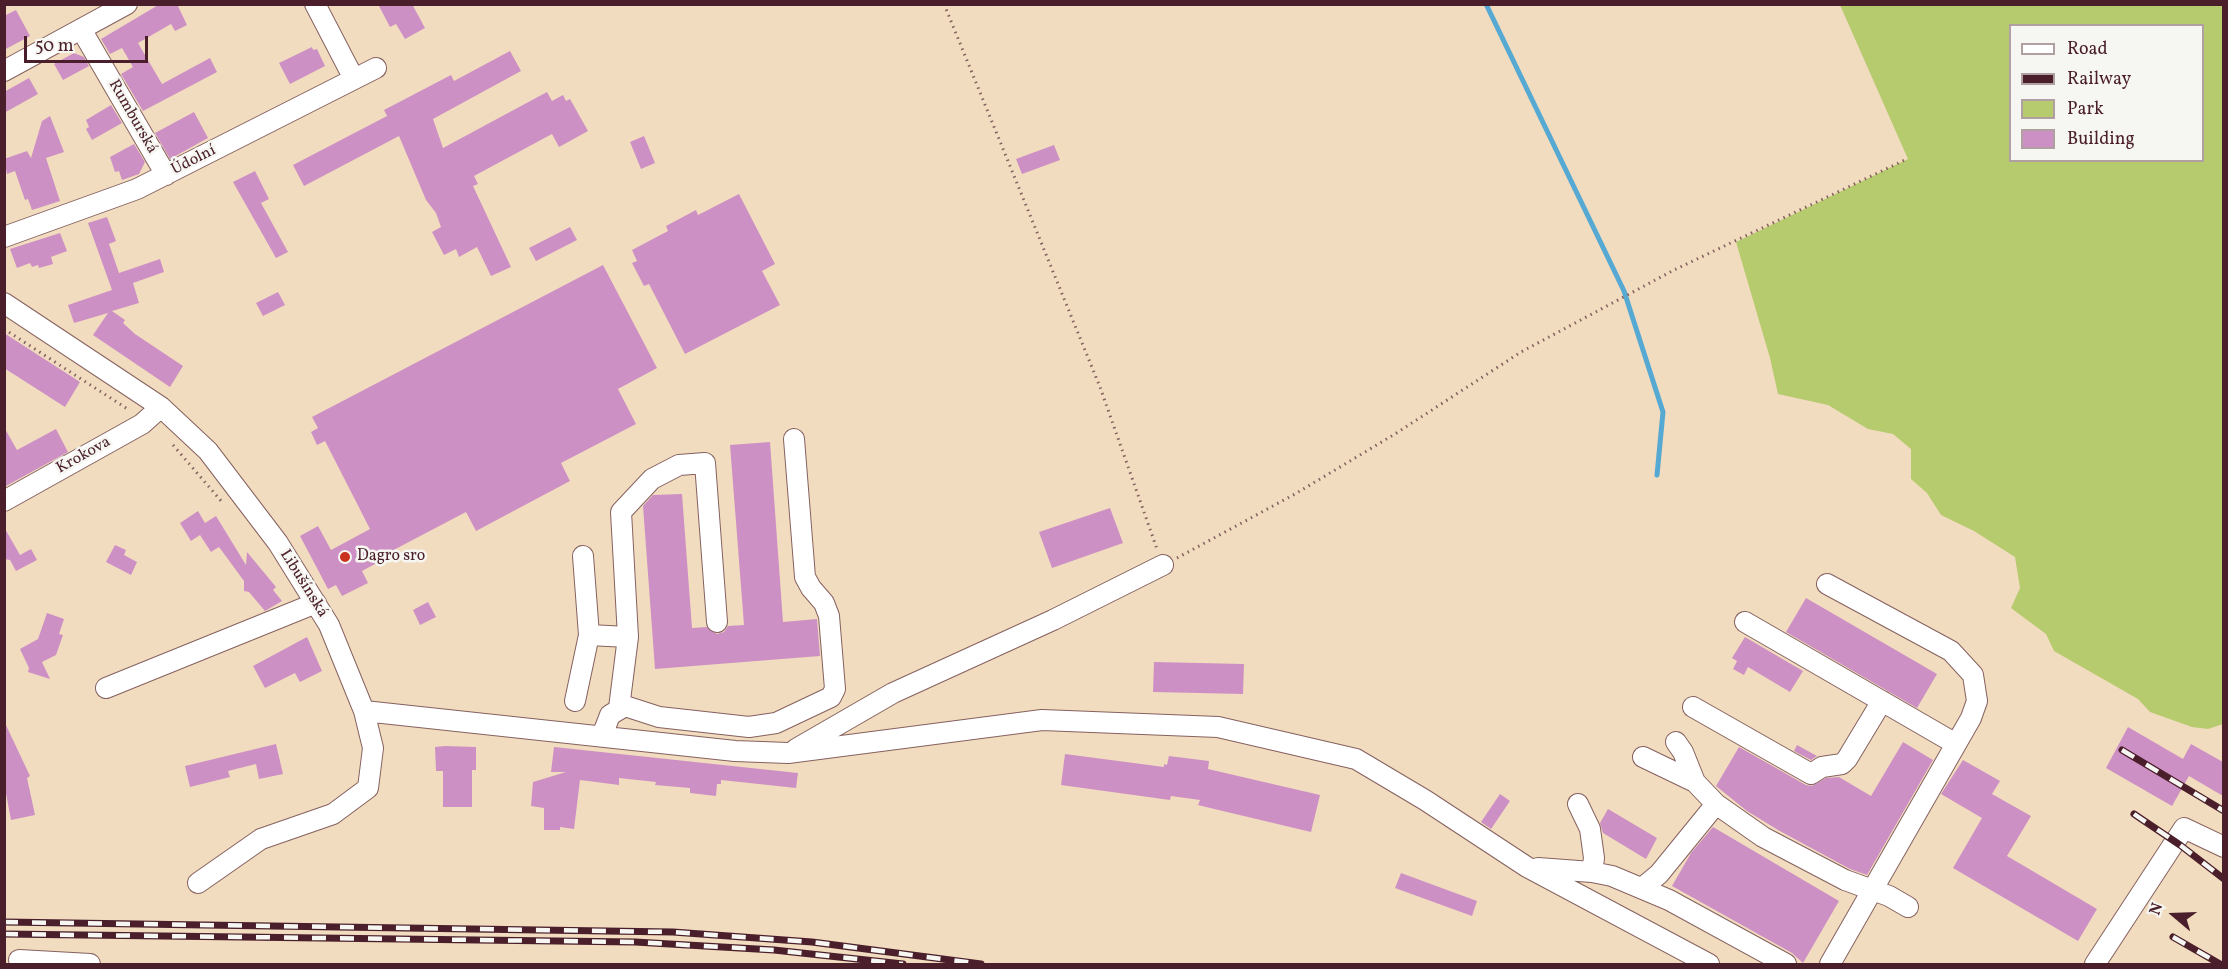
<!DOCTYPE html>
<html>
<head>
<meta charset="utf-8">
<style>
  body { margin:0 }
  #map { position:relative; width:2228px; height:969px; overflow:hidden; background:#f2dcbf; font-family:Vollkorn,serif }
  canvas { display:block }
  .frame { position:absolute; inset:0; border:6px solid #4a1f2b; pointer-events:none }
  .legend { position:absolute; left:2009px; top:24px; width:195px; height:138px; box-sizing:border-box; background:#f6f6f2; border:2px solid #b1a0a2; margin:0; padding:8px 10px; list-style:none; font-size:18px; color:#4a1f2b }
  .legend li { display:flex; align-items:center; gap:12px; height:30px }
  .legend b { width:30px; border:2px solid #b1a0a2 }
  .north { position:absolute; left:2144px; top:885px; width:60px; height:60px; -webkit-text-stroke:4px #f6f6f2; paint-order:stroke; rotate:289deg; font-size:16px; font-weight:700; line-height:24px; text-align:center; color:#4a1f2b }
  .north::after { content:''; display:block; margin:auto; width:21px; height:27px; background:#4a1f2b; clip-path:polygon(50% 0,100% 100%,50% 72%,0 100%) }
  .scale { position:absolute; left:24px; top:36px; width:124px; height:27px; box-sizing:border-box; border:3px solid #4a1f2b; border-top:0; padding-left:8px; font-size:18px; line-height:21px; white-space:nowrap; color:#4a1f2b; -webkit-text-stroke:4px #f6f6f2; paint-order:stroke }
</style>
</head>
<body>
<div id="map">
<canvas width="2228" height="969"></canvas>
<div class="frame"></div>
<ul class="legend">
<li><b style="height:8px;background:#fff"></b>Road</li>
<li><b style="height:8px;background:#4a1f2b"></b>Railway</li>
<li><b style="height:16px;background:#b6ca6e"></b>Park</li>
<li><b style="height:16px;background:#cd90c4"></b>Building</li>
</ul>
<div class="north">N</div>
<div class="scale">50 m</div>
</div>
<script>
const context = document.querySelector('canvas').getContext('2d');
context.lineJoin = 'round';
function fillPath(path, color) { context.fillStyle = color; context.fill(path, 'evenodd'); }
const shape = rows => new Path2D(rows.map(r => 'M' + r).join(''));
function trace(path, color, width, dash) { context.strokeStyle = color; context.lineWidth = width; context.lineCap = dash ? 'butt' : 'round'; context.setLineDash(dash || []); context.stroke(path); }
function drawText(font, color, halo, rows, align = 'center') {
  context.font = font + ' Vollkorn,serif'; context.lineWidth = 5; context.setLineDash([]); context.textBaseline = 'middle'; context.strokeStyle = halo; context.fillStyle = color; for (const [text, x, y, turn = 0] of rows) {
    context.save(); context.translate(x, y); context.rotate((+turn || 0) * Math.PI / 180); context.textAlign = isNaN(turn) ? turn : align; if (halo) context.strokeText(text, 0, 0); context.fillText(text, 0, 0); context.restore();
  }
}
const green = shape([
  [1840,5,2223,5,2223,724,2208,729,2192,727,2150,712,2138,699,2054,651,2046,634,2011,608,2020,588,2015,557,1974,531,1941,515,1927,493,1911,479,1911,449,1893,434,1868,429,1828,405,1778,394,1770,358,1736,242,1908,159],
  [2010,26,2202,26,2202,160,2010,160]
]);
const stream = shape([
  [1486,4,1624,291,1663,412,1657,475]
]);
const building = shape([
  [160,4,177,4,187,25,175,31,171,24,138,43,162,84,210,58,217,72,143,111,121,74,133,67,122,48,110,54,101,39],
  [378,4,412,4,425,28,405,39,396,24,390,27],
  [16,10,30,36,4,50,4,16],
  [312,47,313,50,317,49,325,66,290,84,279,63],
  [510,51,521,71,433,119,443,148,547,92,552,101,563,95,566,101,570,99,588,131,559,147,552,134,474,176,478,184,473,186,511,267,491,276,477,247,459,257,456,249,444,255,432,232,441,227,436,213,426,200,399,136,304,186,293,165,387,116,384,110,451,75,454,81],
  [74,53,84,57,89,66,63,80,54,64],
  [29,78,38,94,4,113,4,92],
  [111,105,122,123,92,140,86,129,89,127,86,120],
  [194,112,208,138,170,159,155,133],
  [50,116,64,152,46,158,60,201,32,210,28,199,25,200,15,171,7,174,4,159,27,151,31,158,42,121],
  [644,136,655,163,641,169,630,142],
  [134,144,145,162,139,174,122,180,119,171,115,172,110,157],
  [1054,145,1060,160,1022,174,1016,159],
  [255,171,269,199,261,203,288,252,276,258,233,182],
  [739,194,775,264,762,271,780,305,685,354,649,284,644,286,632,263,637,261,632,250,668,231,666,226,696,210,698,215],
  [107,217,116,241,109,244,119,273,160,259,164,272,133,283,139,303,112,311,125,320,123,323,135,334,183,366,170,387,93,335,108,313,74,323,68,305,112,290,88,223],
  [570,227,577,240,536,261,529,248],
  [60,233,67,251,51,257,53,264,39,268,38,265,32,267,30,263,17,268,10,249],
  [603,265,657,368,618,389,636,424,561,463,570,481,476,531,466,512,384,555,386,558,362,571,368,583,342,596,336,585,328,589,300,536,318,526,331,550,370,529,325,441,317,445,311,432,318,428,312,417],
  [278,292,285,305,263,316,256,303],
  [4,333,80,382,65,407,4,368],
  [4,427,17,450,56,429,68,452,4,487],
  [770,442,783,622,817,619,820,656,655,669,643,506,653,495,682,494,692,628,707,627,717,634,724,632,728,626,744,625,730,445],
  [1110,508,1123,543,1052,568,1039,532],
  [198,511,205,523,216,516,246,565,247,552,276,587,273,590,282,601,265,611,249,592,244,591,244,581,219,547,211,552,200,535,191,541,180,523],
  [4,527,20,555,31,549,37,560,16,571,10,560,4,559],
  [115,545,126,550,124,555,137,562,131,575,106,562],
  [1806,598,1937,674,1917,708,1786,632],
  [428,602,436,617,420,625,413,610],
  [47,613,64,619,59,634,63,635,56,655,42,662,50,679,28,672,29,668,20,649,38,639],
  [307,637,322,671,300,682,295,673,265,688,253,666],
  [1745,637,1803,671,1790,692,1748,667,1744,675,1733,669,1737,661,1732,658],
  [1154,662,1244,664,1243,694,1153,692],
  [5,723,30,776,27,778,35,815,11,820,4,783],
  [2128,727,2183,759,2191,744,2223,762,2223,796,2189,776,2172,806,2106,768],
  [1903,742,1933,760,1867,875,1850,869,1778,830,1747,811,1716,786,1739,747,1806,785,1812,786,1826,778,1839,777,1871,796],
  [276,744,283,774,259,779,256,764,228,771,230,777,190,787,185,766],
  [1797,745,1817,756,1811,760,1794,751],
  [445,746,476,747,476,770,472,770,472,807,443,807,443,771,436,771,435,747],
  [554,747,798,773,796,788,721,780,721,784,717,784,716,796,690,793,690,788,655,785,656,782,619,778,619,785,580,780,574,829,560,827,560,830,544,830,544,808,531,806,533,782,566,772,551,772],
  [1065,754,1164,767,1164,764,1167,765,1169,756,1209,761,1208,769,1320,795,1311,832,1206,807,1198,805,1200,800,1171,796,1170,800,1061,785],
  [1963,760,2000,781,1992,794,2031,816,2007,856,2097,909,2078,941,1953,868,1982,818,1941,794],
  [1500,794,1510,801,1491,829,1481,822],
  [1608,809,1657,838,1646,859,1603,833,1600,823],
  [1713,827,1839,901,1803,963,1792,953,1672,886,1691,853],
  [1401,873,1477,901,1472,916,1395,888]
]);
const path = shape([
  [944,4,1100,387,1157,549],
  [4,329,129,410],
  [173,445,222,502],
  [1177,558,1295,494,1395,434,1521,352,1674,270,1907,159]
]);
const minor = shape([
  [315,4,354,79],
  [81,29,166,175],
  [4,71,127,4],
  [4,237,137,189,376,68],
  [4,303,161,407,208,451,278,543,329,625,364,711,373,748,368,788,333,814,261,839,198,883],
  [4,501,142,424,161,407],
  [1827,584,1951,651,1973,675,1977,701,1971,718,1830,964],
  [1745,622,1956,744],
  [589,635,628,637],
  [106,688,316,603],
  [575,701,589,635,583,556],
  [1693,707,1811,774,1822,767,1842,764,1847,759,1882,701],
  [619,708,628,637,621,512,652,479,679,465,705,463,717,622],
  [364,711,735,751,788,753,1042,720,1218,727,1356,759,1425,800,1527,867,1709,964],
  [602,736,610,715,625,706,659,717,749,727,776,723,831,697,835,689,829,616,824,603,811,588,805,577,794,439],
  [1676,742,1683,752,1695,782,1716,804,1763,837,1845,880,1889,896,1908,907],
  [796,749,893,693,1053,620,1163,565],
  [1643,757,1695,782],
  [1538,868,1592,872,1594,858,1590,829,1578,804],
  [1592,872,1612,876,1669,900,1786,964],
  [1642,888,1659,874,1716,804],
  [19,960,90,964],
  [2095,964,2184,828,2224,847]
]);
const rail = shape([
  [2122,750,2224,811],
  [2134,814,2180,845,2224,879],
  [4,922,673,932,812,942,981,964],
  [4,934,635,942,774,950,903,964],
  [2173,937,2220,964]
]);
const markers = [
  [345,557,6,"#c8321e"]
];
const streetNames = [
  ["Rumburská",132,117,60],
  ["Údolní",194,161,-27],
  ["Krokova",84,456,-29],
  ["Libušínská",303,584,58]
];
const poiNames = [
  ["Dagro sro",357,557]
];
fillPath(green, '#b6ca6e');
trace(stream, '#56a9d2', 5);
fillPath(building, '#cd90c4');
trace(minor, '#85615f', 22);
trace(path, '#85615f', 3, [1.5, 4.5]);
trace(minor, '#fff', 20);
trace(rail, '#4a1f2b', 7);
trace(rail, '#f6f6f2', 4.5, [14]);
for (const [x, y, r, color] of markers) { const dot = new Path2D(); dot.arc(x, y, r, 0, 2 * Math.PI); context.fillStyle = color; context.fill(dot); trace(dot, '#f6f6f2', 2); }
drawText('16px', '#4a1f2b', '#f6f6f2', streetNames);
drawText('16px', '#4a1f2b', '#f6f6f2', poiNames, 'left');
</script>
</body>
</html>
